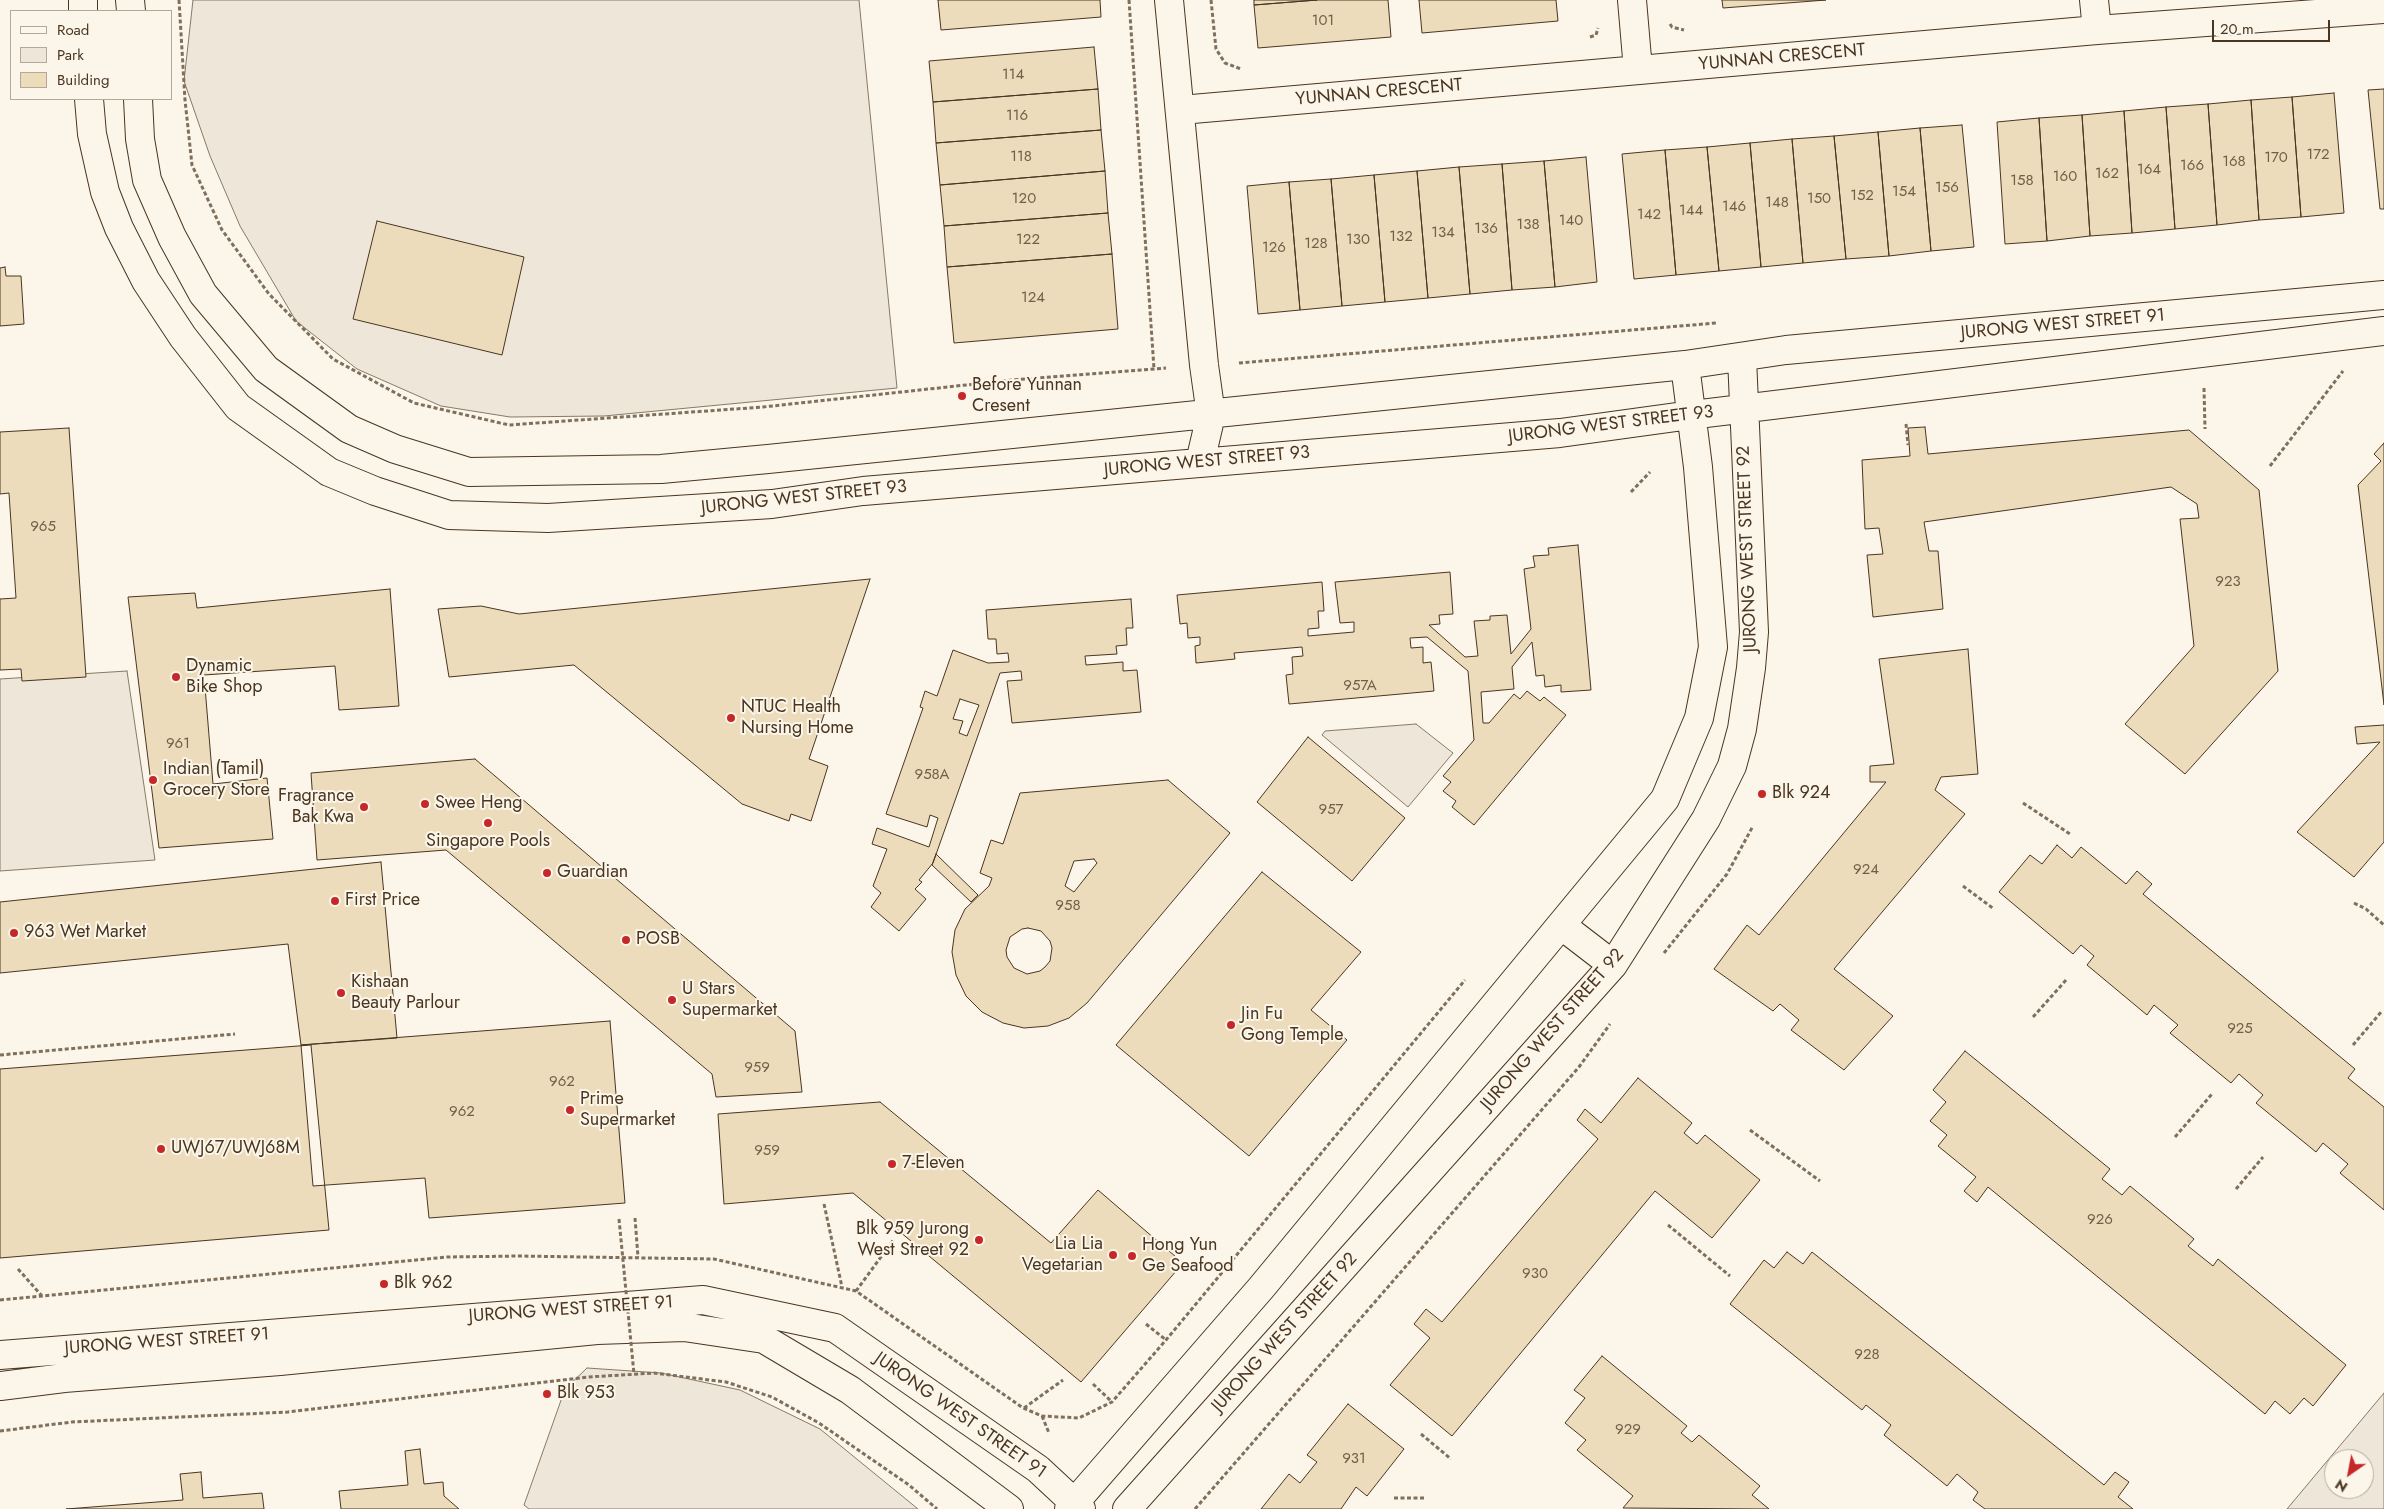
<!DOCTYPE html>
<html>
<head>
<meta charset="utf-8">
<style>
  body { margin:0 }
  #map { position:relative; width:2384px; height:1509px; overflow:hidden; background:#fbf6e9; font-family:Jost,sans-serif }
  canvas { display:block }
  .legend { position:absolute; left:10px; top:10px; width:162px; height:90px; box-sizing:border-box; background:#fbf6e9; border:1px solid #b4a999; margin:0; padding:6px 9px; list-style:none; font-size:15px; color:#4a3520 }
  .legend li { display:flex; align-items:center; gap:10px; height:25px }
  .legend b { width:25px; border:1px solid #b4a999 }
  .north { position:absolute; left:2324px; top:1449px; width:50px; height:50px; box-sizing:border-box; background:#fbf6e9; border:1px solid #b4a999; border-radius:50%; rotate:213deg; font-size:14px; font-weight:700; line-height:20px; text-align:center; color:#4a3520 }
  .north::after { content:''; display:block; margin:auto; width:18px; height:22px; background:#c62828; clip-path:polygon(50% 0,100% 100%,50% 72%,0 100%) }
  .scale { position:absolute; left:2212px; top:20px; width:118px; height:22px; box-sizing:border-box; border:2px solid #4a3520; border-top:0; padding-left:6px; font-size:15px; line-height:18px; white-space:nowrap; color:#4a3520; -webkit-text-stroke:4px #fbf6e9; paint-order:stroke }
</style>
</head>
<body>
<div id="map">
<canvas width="2384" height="1509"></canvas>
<ul class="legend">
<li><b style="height:6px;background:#fbf6e9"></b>Road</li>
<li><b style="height:14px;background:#ede6d9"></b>Park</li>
<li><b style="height:14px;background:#ecdcbc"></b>Building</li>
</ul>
<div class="north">N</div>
<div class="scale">20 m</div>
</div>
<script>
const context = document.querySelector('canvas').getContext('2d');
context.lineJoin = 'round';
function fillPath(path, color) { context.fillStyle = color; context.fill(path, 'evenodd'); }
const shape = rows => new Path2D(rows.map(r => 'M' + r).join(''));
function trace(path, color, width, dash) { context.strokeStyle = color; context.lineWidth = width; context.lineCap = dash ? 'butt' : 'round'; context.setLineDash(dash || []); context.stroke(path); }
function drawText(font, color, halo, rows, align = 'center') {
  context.font = font + ' Jost,sans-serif'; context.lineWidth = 4; context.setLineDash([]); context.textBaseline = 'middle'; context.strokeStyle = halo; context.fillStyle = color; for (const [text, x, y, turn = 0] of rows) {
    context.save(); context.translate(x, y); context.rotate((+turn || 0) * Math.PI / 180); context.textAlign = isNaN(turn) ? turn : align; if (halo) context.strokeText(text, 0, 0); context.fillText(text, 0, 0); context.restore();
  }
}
const green = shape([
  [193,0,859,0,897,388,604,416,510,417,441,406,357,369,296,321,240,226,210,156,184,81,193,0],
  [127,671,155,860,0,871,0,679,127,671],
  [1416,724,1453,753,1408,807,1322,735,1325,731,1416,724],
  [587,1368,661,1373,740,1390,820,1429,918,1509,529,1509,524,1505,565,1389,587,1368],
  [2384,1393,2384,1509,2287,1509,2384,1393],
  [2334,1459,2364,1459,2364,1489,2334,1489,2334,1459]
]);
const building = shape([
  [938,0,1100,0,1101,17,941,30,938,0],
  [1254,0,1317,0,1254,5,1254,0],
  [1317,0,1388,0,1391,37,1258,48,1254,5,1317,0],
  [1419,0,1556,0,1558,21,1422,33,1419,0],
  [1722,0,1826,0,1723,8,1722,0],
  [1094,47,1098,89,933,102,929,61,1094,47],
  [1098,89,1101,130,936,143,933,102,1098,89],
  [2384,89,2384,209,2380,209,2368,90,2384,89],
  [2334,93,2344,213,2301,217,2292,97,2334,93],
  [2292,97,2301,217,2259,220,2251,100,2292,97],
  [2251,100,2259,220,2217,225,2208,104,2251,100],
  [2208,104,2217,225,2175,229,2166,107,2208,104],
  [2166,107,2175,229,2132,233,2124,111,2166,107],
  [2124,111,2132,233,2090,236,2082,115,2124,111],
  [2082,115,2090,236,2047,241,2039,118,2082,115],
  [2039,118,2047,241,2005,244,1997,122,2039,118],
  [1962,125,1974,247,1931,251,1920,128,1962,125],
  [1920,128,1931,251,1889,256,1878,132,1920,128],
  [1101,130,1105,171,940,185,936,143,1101,130],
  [1878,132,1889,256,1846,259,1834,136,1878,132],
  [1834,136,1846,259,1803,263,1792,139,1834,136],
  [1792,139,1803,263,1761,267,1750,143,1792,139],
  [1750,143,1761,267,1719,271,1707,147,1750,143],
  [1707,147,1719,271,1676,275,1665,150,1707,147],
  [1665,150,1676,275,1634,279,1622,154,1665,150],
  [1586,157,1597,282,1555,287,1544,161,1586,157],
  [1544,161,1555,287,1512,290,1502,164,1544,161],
  [1502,164,1512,290,1470,294,1459,167,1502,164],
  [1459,167,1470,294,1428,298,1417,171,1459,167],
  [1105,171,1108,213,944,226,940,185,1105,171],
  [1417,171,1428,298,1385,302,1374,175,1417,171],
  [1374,175,1385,302,1342,306,1331,179,1374,175],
  [1331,179,1342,306,1300,310,1289,182,1331,179],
  [1289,182,1300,310,1258,314,1247,186,1289,182],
  [1108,213,1112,254,947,267,944,226,1108,213],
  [377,221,524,257,502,355,353,319,377,221],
  [1112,254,1118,329,954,343,947,267,1112,254],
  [5,267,6,276,21,276,24,324,0,326,0,268,5,267],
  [1925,427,1928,454,2189,430,2259,490,2278,671,2185,774,2125,724,2194,646,2180,519,2199,518,2197,504,2171,487,1924,522,1929,551,1938,551,1943,609,1873,617,1867,555,1883,554,1879,528,1865,529,1862,460,1910,456,1908,428,1925,427],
  [69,428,86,677,22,681,21,669,0,670,0,599,16,598,9,493,0,494,0,432,69,428],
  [2384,443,2384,705,2358,485,2381,461,2374,454,2384,443],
  [1578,545,1591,690,1561,692,1561,685,1545,687,1544,675,1536,676,1532,642,1512,667,1514,689,1481,692,1483,723,1489,723,1514,694,1520,699,1527,691,1540,701,1544,697,1566,715,1474,825,1452,807,1456,801,1443,791,1451,782,1443,776,1474,740,1468,671,1427,637,1410,638,1411,648,1423,647,1423,663,1431,662,1434,691,1289,704,1286,675,1293,674,1292,657,1303,656,1302,647,1234,653,1235,659,1196,663,1195,646,1200,645,1200,637,1188,638,1187,623,1180,624,1177,595,1322,582,1324,611,1318,611,1319,628,1308,629,1308,636,1354,632,1354,622,1340,623,1335,582,1450,572,1453,614,1439,615,1440,624,1429,625,1465,657,1478,656,1474,621,1490,620,1490,616,1507,615,1511,654,1531,629,1524,569,1535,567,1533,556,1549,555,1548,548,1578,545],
  [870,579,809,759,828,766,811,821,791,814,789,821,742,804,574,665,449,677,438,609,481,606,519,614,870,579],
  [390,589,399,706,339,710,335,666,204,675,213,784,267,778,273,839,159,848,128,597,195,593,197,608,390,589],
  [1131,599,1133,628,1126,628,1127,645,1116,646,1117,654,1085,656,1086,665,1123,662,1123,671,1137,670,1141,712,1012,723,1007,681,1022,680,1021,671,1000,673,933,863,919,880,922,882,915,889,926,899,899,931,871,907,881,893,873,886,887,849,872,844,877,828,929,847,938,818,930,815,927,827,886,814,923,708,920,707,925,691,937,696,953,650,988,663,1009,662,1008,653,997,654,996,639,988,639,986,610,1131,599],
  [960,699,979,705,967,736,959,733,963,721,953,719,960,699],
  [1968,649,1978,774,1941,777,1935,790,1965,814,1834,969,1893,1016,1844,1070,1791,1030,1799,1020,1780,1004,1773,1011,1714,969,1747,925,1759,935,1886,782,1870,782,1870,766,1894,764,1879,659,1968,649],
  [2384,725,2384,842,2354,877,2297,832,2380,742,2357,744,2355,727,2384,725],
  [1308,737,1405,818,1352,881,1257,802,1308,737],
  [475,759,795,1031,802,1092,716,1097,712,1074,446,850,317,860,311,773,475,759],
  [1168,780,1230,833,1087,1003,1069,1018,1048,1026,1024,1028,1003,1023,982,1012,966,996,956,975,952,952,955,930,965,909,989,886,992,878,980,873,991,840,1003,844,1020,793,1168,780],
  [1094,859,1097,863,1074,892,1065,886,1074,861,1094,859],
  [1028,928,1041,931,1050,941,1052,948,1050,961,1045,967,1040,971,1027,974,1014,968,1007,957,1006,950,1010,937,1022,929,1028,928],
  [2057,845,2072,858,2081,847,2126,884,2137,871,2152,884,2143,894,2355,1069,2348,1078,2384,1107,2384,1210,2340,1173,2348,1164,2323,1143,2316,1152,2256,1103,2263,1095,2239,1074,2231,1083,2170,1033,2178,1025,2154,1005,2147,1015,2087,965,2094,956,2081,945,2073,954,1999,892,2030,855,2042,864,2057,845],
  [936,854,978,895,971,902,932,865,936,854],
  [381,862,397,1038,301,1045,288,944,0,973,0,902,381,862],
  [1262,872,1361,952,1311,1010,1347,1040,1249,1156,1116,1045,1262,872],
  [610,1021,625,1203,429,1218,425,1178,313,1186,301,1045,610,1021],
  [311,1045,329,1230,0,1258,0,1069,311,1045],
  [1965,1051,2110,1169,2102,1179,2122,1195,2130,1186,2194,1239,2188,1246,2213,1266,2218,1259,2346,1365,2313,1406,2304,1398,2290,1414,2275,1401,2265,1414,1988,1187,1977,1202,1964,1191,1976,1177,1938,1146,1947,1135,1930,1121,1946,1102,1933,1090,1965,1051],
  [1638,1078,1692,1123,1684,1133,1697,1144,1705,1135,1760,1180,1712,1238,1655,1191,1452,1436,1390,1385,1430,1338,1414,1324,1426,1309,1442,1322,1598,1139,1577,1120,1585,1109,1601,1123,1638,1078],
  [880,1102,1051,1243,1098,1190,1183,1263,1081,1382,853,1193,724,1204,718,1114,880,1102],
  [1787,1252,1803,1264,1812,1252,2104,1485,2115,1472,2129,1482,2118,1497,2133,1509,1985,1509,1973,1500,1978,1492,1957,1474,1947,1486,1884,1435,1891,1425,1866,1405,1862,1410,1730,1304,1764,1260,1774,1268,1787,1252],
  [1602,1356,1687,1426,1681,1433,1692,1442,1699,1435,1760,1486,1752,1495,1769,1509,1623,1508,1633,1496,1577,1450,1586,1440,1565,1423,1585,1398,1574,1390,1602,1356],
  [1348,1404,1404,1449,1367,1496,1356,1487,1341,1509,1261,1509,1289,1474,1300,1483,1317,1462,1307,1455,1348,1404],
  [420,1449,424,1484,443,1482,444,1496,459,1509,341,1509,339,1491,408,1485,405,1451,420,1449],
  [201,1472,203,1498,262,1493,264,1509,66,1509,183,1500,180,1474,201,1472]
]);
const path = shape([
  [179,0,185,100,192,165,222,230,269,294,333,359,414,403,509,425,763,407,1012,380,1166,368],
  [1129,0,1154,369],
  [1211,0,1216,49,1225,63,1241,69],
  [1670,24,1672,27,1684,30],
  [1590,37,1596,35,1598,28],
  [1239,363,1716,323],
  [2204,388,2205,429],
  [1906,424,1908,445],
  [2270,466,2343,371],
  [1631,492,1650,472],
  [2023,803,2070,834],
  [1963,886,1994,909],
  [2354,903,2366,909,2384,925],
  [1664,953,1727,874,1753,826],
  [2033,1017,2067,979],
  [2353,1045,2382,1011],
  [0,1055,235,1034],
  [1750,1130,1820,1181],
  [2175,1137,2212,1094],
  [2236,1189,2263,1157],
  [824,1204,842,1287],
  [635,1218,638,1257],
  [1668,1225,1730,1276],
  [18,1269,42,1296],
  [856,1291,894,1239],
  [0,1300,447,1257,519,1256,714,1259,856,1291,1023,1408,1042,1416,1079,1418,1112,1402,1166,1340,1465,980],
  [1146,1324,1166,1340],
  [1093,1384,1112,1402],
  [1024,1408,1063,1380],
  [1042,1416,1049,1433],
  [0,1431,72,1422,288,1412,589,1377,654,1373,726,1382,772,1397,819,1423,909,1485,937,1509],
  [1421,1434,1451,1459],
  [1394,1498,1425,1498],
  [1195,1509,1579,1067,1610,1024]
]);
const street = shape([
  [83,0,83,11],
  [130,0,131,11],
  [1169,0,1204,365,1211,415,1200,462],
  [1632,0,1638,70],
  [2094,0,2097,30],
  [89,99,92,134,105,192,119,228,146,281,183,337,238,407,329,472,375,491,449,515,548,518,772,504,863,491,1560,433,1691,415,2384,331],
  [138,99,140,139,147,180,172,237,203,294,266,369,349,429,395,449,469,472,661,469,768,459,1685,365,1786,350,2384,295],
  [1181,110,2097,30,2384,9],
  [1561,925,1613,965],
  [0,1355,703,1300,835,1328,1038,1469,1081,1509],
  [0,1386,64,1378,280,1361,597,1330,684,1327,764,1339,850,1390,1009,1509],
  [1069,1509,1261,1288,1665,799,1699,718,1713,647,1698,467,1685,365],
  [1127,1509,1613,965,1706,819,1732,766,1742,729,1751,668,1754,632,1742,358]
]);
const pathBridge = shape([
  [619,1219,634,1374]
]);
const markers = [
  [962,396,5,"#c62828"],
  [176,677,5,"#c62828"],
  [731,718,5,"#c62828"],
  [153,780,5,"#c62828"],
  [1762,794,5,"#c62828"],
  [425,804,5,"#c62828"],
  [364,807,5,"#c62828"],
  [488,823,5,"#c62828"],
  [547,873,5,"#c62828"],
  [335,901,5,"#c62828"],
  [14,933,5,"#c62828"],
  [626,940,5,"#c62828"],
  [341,993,5,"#c62828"],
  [672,1000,5,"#c62828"],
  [1231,1025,5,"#c62828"],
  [570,1110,5,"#c62828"],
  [161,1149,5,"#c62828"],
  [892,1164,5,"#c62828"],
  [979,1240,5,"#c62828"],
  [1113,1255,5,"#c62828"],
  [1132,1256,5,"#c62828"],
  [384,1284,5,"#c62828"],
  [547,1394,5,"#c62828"]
];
const numberNames = [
  ["101",1323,21],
  ["114",1013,75],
  ["116",1017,116],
  ["172",2318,155],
  ["118",1021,157],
  ["170",2276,158],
  ["168",2234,162],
  ["166",2192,166],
  ["164",2149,170],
  ["162",2107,174],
  ["160",2065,177],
  ["158",2022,181],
  ["156",1947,188],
  ["154",1904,192],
  ["152",1862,196],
  ["120",1024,199],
  ["150",1819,199],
  ["148",1777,203],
  ["146",1734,207],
  ["144",1691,211],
  ["142",1649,215],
  ["140",1571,221],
  ["138",1528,225],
  ["136",1486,229],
  ["134",1443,233],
  ["132",1401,237],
  ["122",1028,240],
  ["130",1358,240],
  ["128",1316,244],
  ["126",1274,248],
  ["124",1033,298],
  ["965",43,527],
  ["923",2228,582],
  ["957A",1360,686],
  ["961",178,744],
  ["958A",932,775],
  ["957",1331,810],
  ["924",1866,870],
  ["958",1068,906],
  ["925",2240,1029],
  ["959",757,1068],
  ["962",562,1082],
  ["962",462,1112],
  ["959",767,1151],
  ["926",2100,1220],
  ["930",1535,1274],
  ["928",1867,1355],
  ["929",1628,1430],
  ["931",1354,1459]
];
const streetNames = [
  ["YUNNAN CRESCENT",1782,58,-5],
  ["YUNNAN CRESCENT",1379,93,-5],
  ["JURONG WEST STREET 91",2063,325,-5],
  ["JURONG WEST STREET 93",1611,425,-7],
  ["JURONG WEST STREET 93",1207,462,-5],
  ["JURONG WEST STREET 93",804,498,-6],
  ["JURONG WEST STREET 92",1748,549,-92],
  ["JURONG WEST STREET 92",1553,1030,-49],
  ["JURONG WEST STREET 91",571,1310,-4],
  ["JURONG WEST STREET 92",1285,1333,-48],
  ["JURONG WEST STREET 91",167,1342,-4],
  ["JURONG WEST STREET 91",960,1416,35]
];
const poiNames = [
  ["Before Yunnan",972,386],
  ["Cresent",972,407],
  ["Dynamic",186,667],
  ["Bike Shop",186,688],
  ["NTUC Health",741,708],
  ["Nursing Home",741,729],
  ["Indian (Tamil)",163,770],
  ["Grocery Store",163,791],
  ["Blk 924",1772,794],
  ["Fragrance",354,797,"right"],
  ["Bak Kwa",354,818,"right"],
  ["Swee Heng",435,804],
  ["Singapore Pools",488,842,"center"],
  ["Guardian",557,873],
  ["First Price",345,901],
  ["963 Wet Market",24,933],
  ["POSB",636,940],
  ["Kishaan",351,983],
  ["Beauty Parlour",351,1004],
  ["U Stars",682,990],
  ["Supermarket",682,1011],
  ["Jin Fu",1241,1015],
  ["Gong Temple",1241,1036],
  ["Prime",580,1100],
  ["Supermarket",580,1121],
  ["UWJ67/UWJ68M",171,1149],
  ["7-Eleven",902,1164],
  ["Blk 959 Jurong",969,1230,"right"],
  ["West Street 92",969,1251,"right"],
  ["Lia Lia",1103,1245,"right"],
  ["Vegetarian",1103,1266,"right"],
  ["Hong Yun",1142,1246],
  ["Ge Seafood",1142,1267],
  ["Blk 962",394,1284],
  ["Blk 953",557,1394]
];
fillPath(green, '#ede6d9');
trace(green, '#887966', 1);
fillPath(building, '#ecdcbc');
trace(building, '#4a3520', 1);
trace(street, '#4a3520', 30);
trace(path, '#7f6f5c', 3, [4, 2.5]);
trace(street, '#fbf6e9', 28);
trace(pathBridge, '#7f6f5c', 3, [4, 2.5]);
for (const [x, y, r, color] of markers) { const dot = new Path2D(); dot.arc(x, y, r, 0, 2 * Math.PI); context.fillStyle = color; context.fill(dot); trace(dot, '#fbf6e9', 2); }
drawText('15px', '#725f47', null, numberNames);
drawText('18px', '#4a3520', '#fbf6e9', streetNames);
drawText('18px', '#4a3520', '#fbf6e9', poiNames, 'left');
</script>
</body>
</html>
